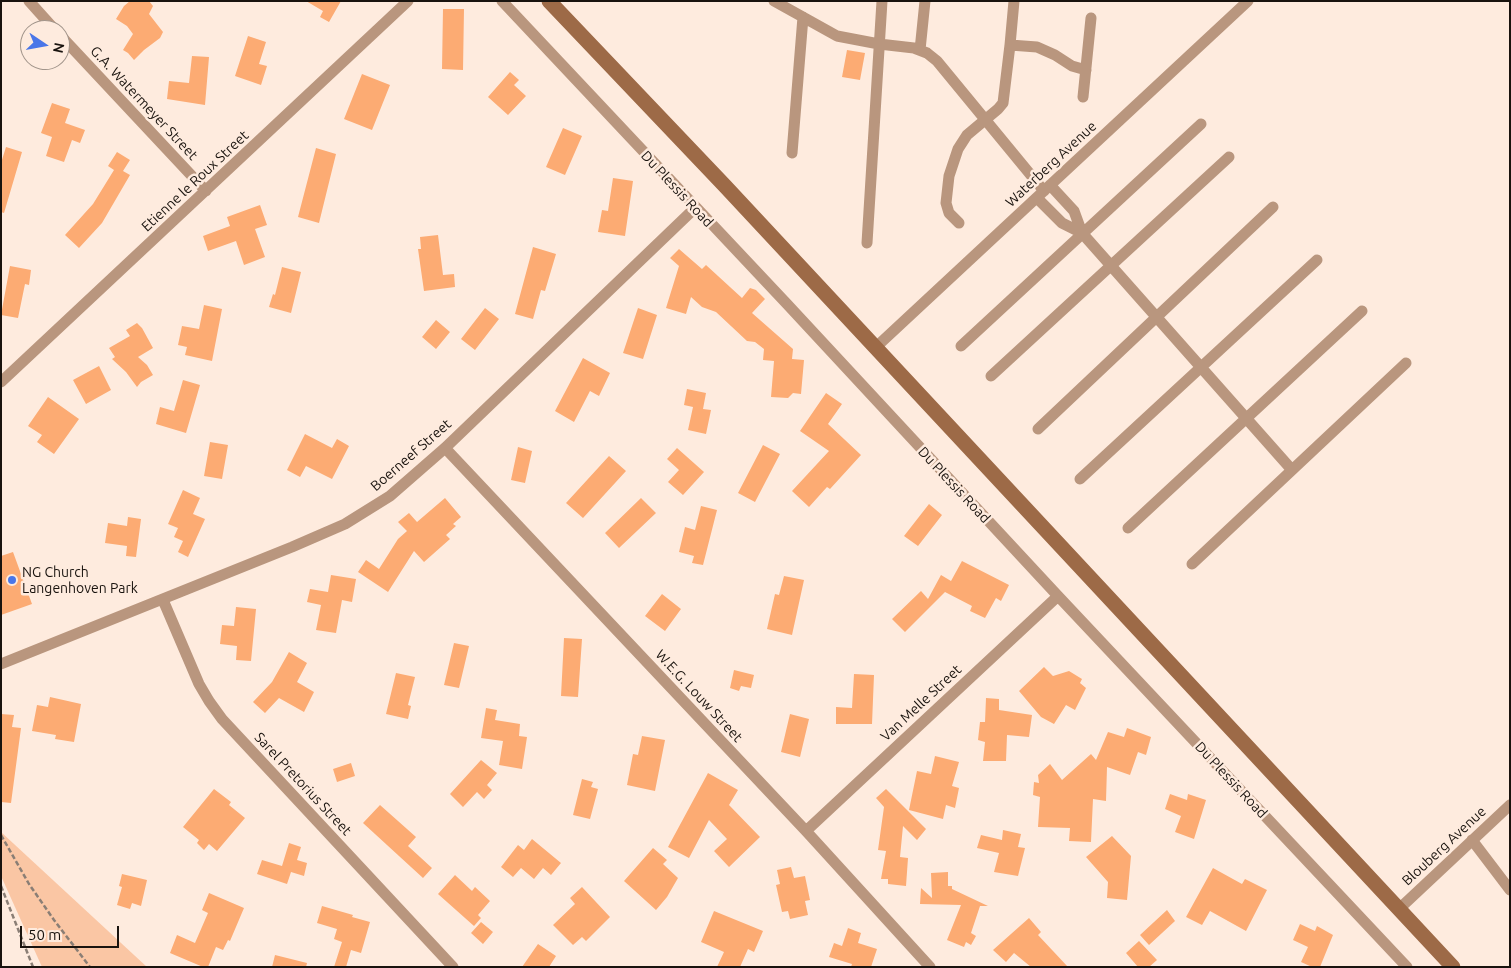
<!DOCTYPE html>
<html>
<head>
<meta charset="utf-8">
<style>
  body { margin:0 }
  #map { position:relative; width:1511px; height:968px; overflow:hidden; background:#feebde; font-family:Ubuntu,sans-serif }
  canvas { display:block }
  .frame { position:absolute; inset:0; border:2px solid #19130e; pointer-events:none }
  .north { position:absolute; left:20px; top:20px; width:50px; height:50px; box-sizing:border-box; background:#feebde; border:1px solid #a2958b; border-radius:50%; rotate:102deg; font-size:14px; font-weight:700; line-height:20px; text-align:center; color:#19130e }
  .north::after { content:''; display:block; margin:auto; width:18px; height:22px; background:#4a76e8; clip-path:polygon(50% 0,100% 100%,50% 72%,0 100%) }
  .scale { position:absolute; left:20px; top:926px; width:99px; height:22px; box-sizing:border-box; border:2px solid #19130e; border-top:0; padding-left:6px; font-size:15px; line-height:18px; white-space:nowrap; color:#19130e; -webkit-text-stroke:4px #feebde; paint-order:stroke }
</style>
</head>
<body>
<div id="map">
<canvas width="1511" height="968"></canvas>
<div class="frame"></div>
<div class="north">N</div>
<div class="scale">50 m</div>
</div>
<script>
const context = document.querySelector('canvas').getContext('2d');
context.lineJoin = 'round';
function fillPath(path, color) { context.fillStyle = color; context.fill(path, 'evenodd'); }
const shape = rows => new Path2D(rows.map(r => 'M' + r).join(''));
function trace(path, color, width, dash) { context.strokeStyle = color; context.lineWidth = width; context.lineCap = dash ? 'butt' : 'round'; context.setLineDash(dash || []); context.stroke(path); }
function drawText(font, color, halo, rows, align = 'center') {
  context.font = font + ' Ubuntu,sans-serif'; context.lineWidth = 5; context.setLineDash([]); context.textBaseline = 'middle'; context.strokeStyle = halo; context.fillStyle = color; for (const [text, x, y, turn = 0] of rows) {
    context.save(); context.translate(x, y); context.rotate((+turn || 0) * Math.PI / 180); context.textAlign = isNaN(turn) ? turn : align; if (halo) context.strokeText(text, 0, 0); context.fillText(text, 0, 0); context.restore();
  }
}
const green = shape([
  [1,832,147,967,42,967,1,876]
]);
const building = shape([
  [130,1,149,1,153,6,149,14,163,32,160,38,144,50,134,60,128,53,123,50,133,34,127,26,116,19,124,6],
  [306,1,341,1,329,22,320,17,323,11],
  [443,9,464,9,463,70,442,69],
  [248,36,266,42,259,64,267,66,261,85,235,76],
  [847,50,865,53,860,80,842,77],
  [192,56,209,57,205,105,167,99,169,81,189,83],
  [510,72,519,80,514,85,526,96,508,115,488,97],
  [362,74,390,85,372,130,344,119],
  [52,103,70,109,65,123,85,130,80,143,72,140,64,162,46,156,52,137,41,133],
  [563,128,582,136,565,175,546,167],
  [6,147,22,152,4,213,1,212,1,163],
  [316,148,336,154,319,223,298,217],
  [117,152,130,160,123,171,130,175,102,223,79,248,65,235,93,204,114,170,108,166],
  [613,178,633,181,625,236,598,232,602,210,608,211],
  [260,205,267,225,255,229,265,257,244,265,236,241,208,251,203,236,230,226,227,217],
  [438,235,443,275,454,274,455,287,424,291,418,249,421,249,420,237],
  [533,247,556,254,545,291,541,290,533,319,515,314],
  [679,249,702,269,706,265,742,298,750,288,756,290,765,299,752,313,793,349,792,359,804,360,801,394,793,393,788,398,771,397,774,361,763,360,764,349,755,342,747,341,716,312,702,307,691,297,686,314,666,308,679,266,670,258],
  [10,266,31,270,29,285,25,284,18,318,1,315],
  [282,267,301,272,291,313,269,307,273,294,275,295],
  [204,305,222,309,212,361,185,355,187,347,178,345,182,326,199,329],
  [485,308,499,319,475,350,461,339],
  [638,308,657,315,643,359,623,353],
  [436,320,450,332,436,349,422,337],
  [137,323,142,328,153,348,138,357,147,365,153,375,141,382,137,387,126,372,112,359,115,357,109,348,130,336,126,330],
  [583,358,610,373,599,396,590,391,574,422,555,411],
  [99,366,111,390,86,404,73,380],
  [183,380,200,385,186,433,156,424,160,407,174,411],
  [687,389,706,393,703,409,711,410,706,434,688,430,693,407,684,405],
  [826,393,842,404,828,424,861,455,830,489,827,487,809,507,792,491,829,451,800,431],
  [48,397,79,419,54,454,37,442,42,435,28,426],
  [305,434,332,448,337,439,349,446,332,479,306,466,300,477,287,470],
  [210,442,228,445,222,479,204,476],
  [763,445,780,454,755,502,738,493],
  [518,447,532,451,525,483,511,480],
  [677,448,704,472,683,495,668,482,679,470,667,459],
  [609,456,626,471,583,518,566,503],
  [183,490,200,498,193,514,205,519,188,557,178,552,183,541,174,537,178,528,168,524],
  [445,498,461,517,453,524,456,526,446,535,450,539,424,562,414,551,388,592,358,572,366,560,379,569,398,539,407,531,398,522,409,513,417,522],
  [641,498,656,513,619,548,605,533],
  [929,504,942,515,918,546,904,536],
  [701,506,717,510,703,565,692,563,694,556,679,552,685,527,695,530],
  [128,517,141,519,136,557,126,556,127,546,105,543,108,523,127,526],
  [13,552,32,604,1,615,1,556],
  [962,561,1009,585,1001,601,996,598,985,618,970,611,972,606,945,592,905,632,892,619,921,591,928,599,941,575,951,581],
  [331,575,356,579,352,602,342,600,336,633,316,630,321,605,307,602,310,589,328,592],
  [784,576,804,580,792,635,767,629,775,594,779,595],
  [662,594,681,609,665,631,645,616],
  [236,607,256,609,251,661,236,660,237,646,220,644,222,625,234,626],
  [564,638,582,639,578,697,561,696],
  [454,643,469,646,459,688,444,685],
  [289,652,307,663,297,682,314,692,304,712,279,698,265,713,253,702,272,682],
  [1044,667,1053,676,1069,671,1082,679,1080,683,1086,688,1075,710,1066,705,1054,724,1041,717,1019,691],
  [734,670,754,675,751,688,741,686,739,691,730,688],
  [396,673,415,677,408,705,411,706,408,719,386,714],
  [854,674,874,675,872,724,836,724,836,707,852,708],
  [50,697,81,704,74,742,55,739,56,735,32,731,37,705,48,707],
  [986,698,999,699,999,710,1032,715,1029,737,1007,735,1006,761,983,761,985,742,978,740,980,722,985,722],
  [486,708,497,710,495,720,520,724,519,736,527,737,522,769,499,765,503,741,481,738],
  [1,714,14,715,12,727,21,728,11,803,1,802],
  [790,714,809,719,800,757,781,752],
  [1127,728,1151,737,1146,755,1138,752,1130,775,1107,767,1106,801,1093,799,1091,842,1069,841,1070,828,1038,827,1040,797,1033,795,1034,782,1039,783,1038,775,1050,764,1062,780,1091,754,1096,760,1108,732,1124,737],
  [642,736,665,740,655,791,627,785,633,754,638,755],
  [935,756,959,762,952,786,959,788,955,808,946,805,943,819,909,810,917,771,931,774],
  [481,760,497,773,487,785,492,790,484,799,477,792,463,807,450,794],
  [351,763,355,776,337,782,333,769],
  [708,773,738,790,729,805,760,837,729,867,714,851,727,839,709,820,689,858,668,847],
  [582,779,593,782,591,787,598,789,590,819,573,815],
  [214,789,231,802,229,805,245,818,217,851,209,844,204,850,197,843,199,840,183,827],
  [886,789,926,829,917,840,903,826,900,857,908,858,906,886,888,884,888,879,881,879,886,851,878,850,884,807,876,798],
  [1170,794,1187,800,1188,794,1206,800,1194,839,1175,832,1181,816,1165,809],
  [380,805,416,837,408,846,432,868,423,878,363,823],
  [1003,830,1021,834,1018,847,1025,848,1018,876,994,872,999,853,977,848,981,835,1002,840],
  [1112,836,1131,856,1127,900,1107,898,1108,882,1086,857],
  [532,839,561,863,551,875,543,868,534,879,521,868,513,877,501,867,518,845,524,850],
  [289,843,301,847,297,860,307,863,304,876,291,872,287,884,257,874,262,860,282,866],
  [653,848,667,860,663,864,678,878,667,897,656,910,624,881],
  [791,867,794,878,805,876,810,900,805,901,808,915,790,919,788,911,782,912,776,885,780,884,777,870],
  [1213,868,1242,884,1245,879,1267,890,1246,931,1210,911,1202,925,1186,917],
  [948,872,948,886,952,886,952,889,988,906,980,906,971,933,976,936,971,945,966,942,964,947,947,940,961,905,920,904,921,888,932,898,931,873],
  [122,874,147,880,141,906,132,903,130,909,117,905,122,887,119,886],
  [455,875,472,891,475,887,490,901,478,915,481,918,474,926,438,894],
  [582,887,610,917,586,941,582,937,573,945,553,925,575,904,570,898],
  [209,893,244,908,230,941,228,940,223,950,216,947,208,967,203,967,170,953,177,935,195,943,208,913,202,910],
  [322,906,353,915,352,917,370,922,361,953,351,950,346,967,334,967,342,942,334,939,337,929,317,923],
  [1167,910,1175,921,1149,945,1140,935],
  [714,911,763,931,754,952,748,949,740,967,717,967,724,952,701,942],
  [1029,918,1041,932,1038,935,1068,967,1031,967,1014,953,1006,962,993,950],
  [481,922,493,932,483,944,471,933],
  [1300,924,1315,931,1317,926,1333,935,1320,967,1312,967,1301,962,1308,947,1293,940],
  [848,928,861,933,858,943,877,949,871,967,851,967,852,964,829,957,834,943,842,946],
  [1139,941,1157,960,1149,967,1138,967,1126,953],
  [538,944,556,956,549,967,522,967],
  [275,955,307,963,306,967,272,967]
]);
const path = shape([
  [1,835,29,884,54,920,90,967],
  [1,886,33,967]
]);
const street = shape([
  [29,1,55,30],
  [502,1,787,304,1058,596,1407,967],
  [774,1,837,36,879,44,914,48,927,53,937,61,1044,191],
  [60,35,206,191],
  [1010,45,1014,1],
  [920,50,925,1],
  [1083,97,1091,18],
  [792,153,803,17],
  [1050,185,1074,211,1082,233,1292,470],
  [1037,198,1062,223,1082,233],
  [959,223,949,213,946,203,949,176,958,149,967,135,998,109,1003,103,1010,45,1037,47,1055,55,1072,66,1086,70],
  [867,243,882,1],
  [961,346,1201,124],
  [875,348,1248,1],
  [991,376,1229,157],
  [1,382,408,1],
  [1038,429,1273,207],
  [445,448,806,831,930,967],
  [1080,479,1317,260],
  [1128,528,1362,311],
  [1192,564,1406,363],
  [163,600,199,684,209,701,222,719,453,967],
  [1,664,292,547,345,524,390,496,445,448,695,208],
  [806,831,1058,596],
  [1472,840,1510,890],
  [1399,909,1510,805]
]);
const secondary = shape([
  [549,1,725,186,1453,967]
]);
const markers = [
  [12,580,5,"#4a76e8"]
];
const streetNames = [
  ["G.A. Watermeyer Street",144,103,47],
  ["Waterberg Avenue",1051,164,-43],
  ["Etienne le Roux Street",195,181,-43],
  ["Du Plessis Road",677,189,47],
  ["Boerneef Street",411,455,-41],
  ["Du Plessis Road",954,485,47],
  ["W.E.G. Louw Street",699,696,47],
  ["Van Melle Street",921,703,-43],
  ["Du Plessis Road",1231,780,47],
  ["Sarel Pretorius Street",303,784,47],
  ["Blouberg Avenue",1444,846,-43]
];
const poiNames = [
  ["NG Church",22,572],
  ["Langenhoven Park",22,588]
];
fillPath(green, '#fac6a4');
fillPath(building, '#fcab73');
trace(path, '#8a7e75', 2.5, [5, 2.5]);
trace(street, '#b9967e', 11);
trace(secondary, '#9d6a47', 15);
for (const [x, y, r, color] of markers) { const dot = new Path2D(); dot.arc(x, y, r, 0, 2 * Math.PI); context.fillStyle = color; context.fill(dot); trace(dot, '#feebde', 2); }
drawText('14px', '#19130e', '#feebde', streetNames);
drawText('14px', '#19130e', '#feebde', poiNames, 'left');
</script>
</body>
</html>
